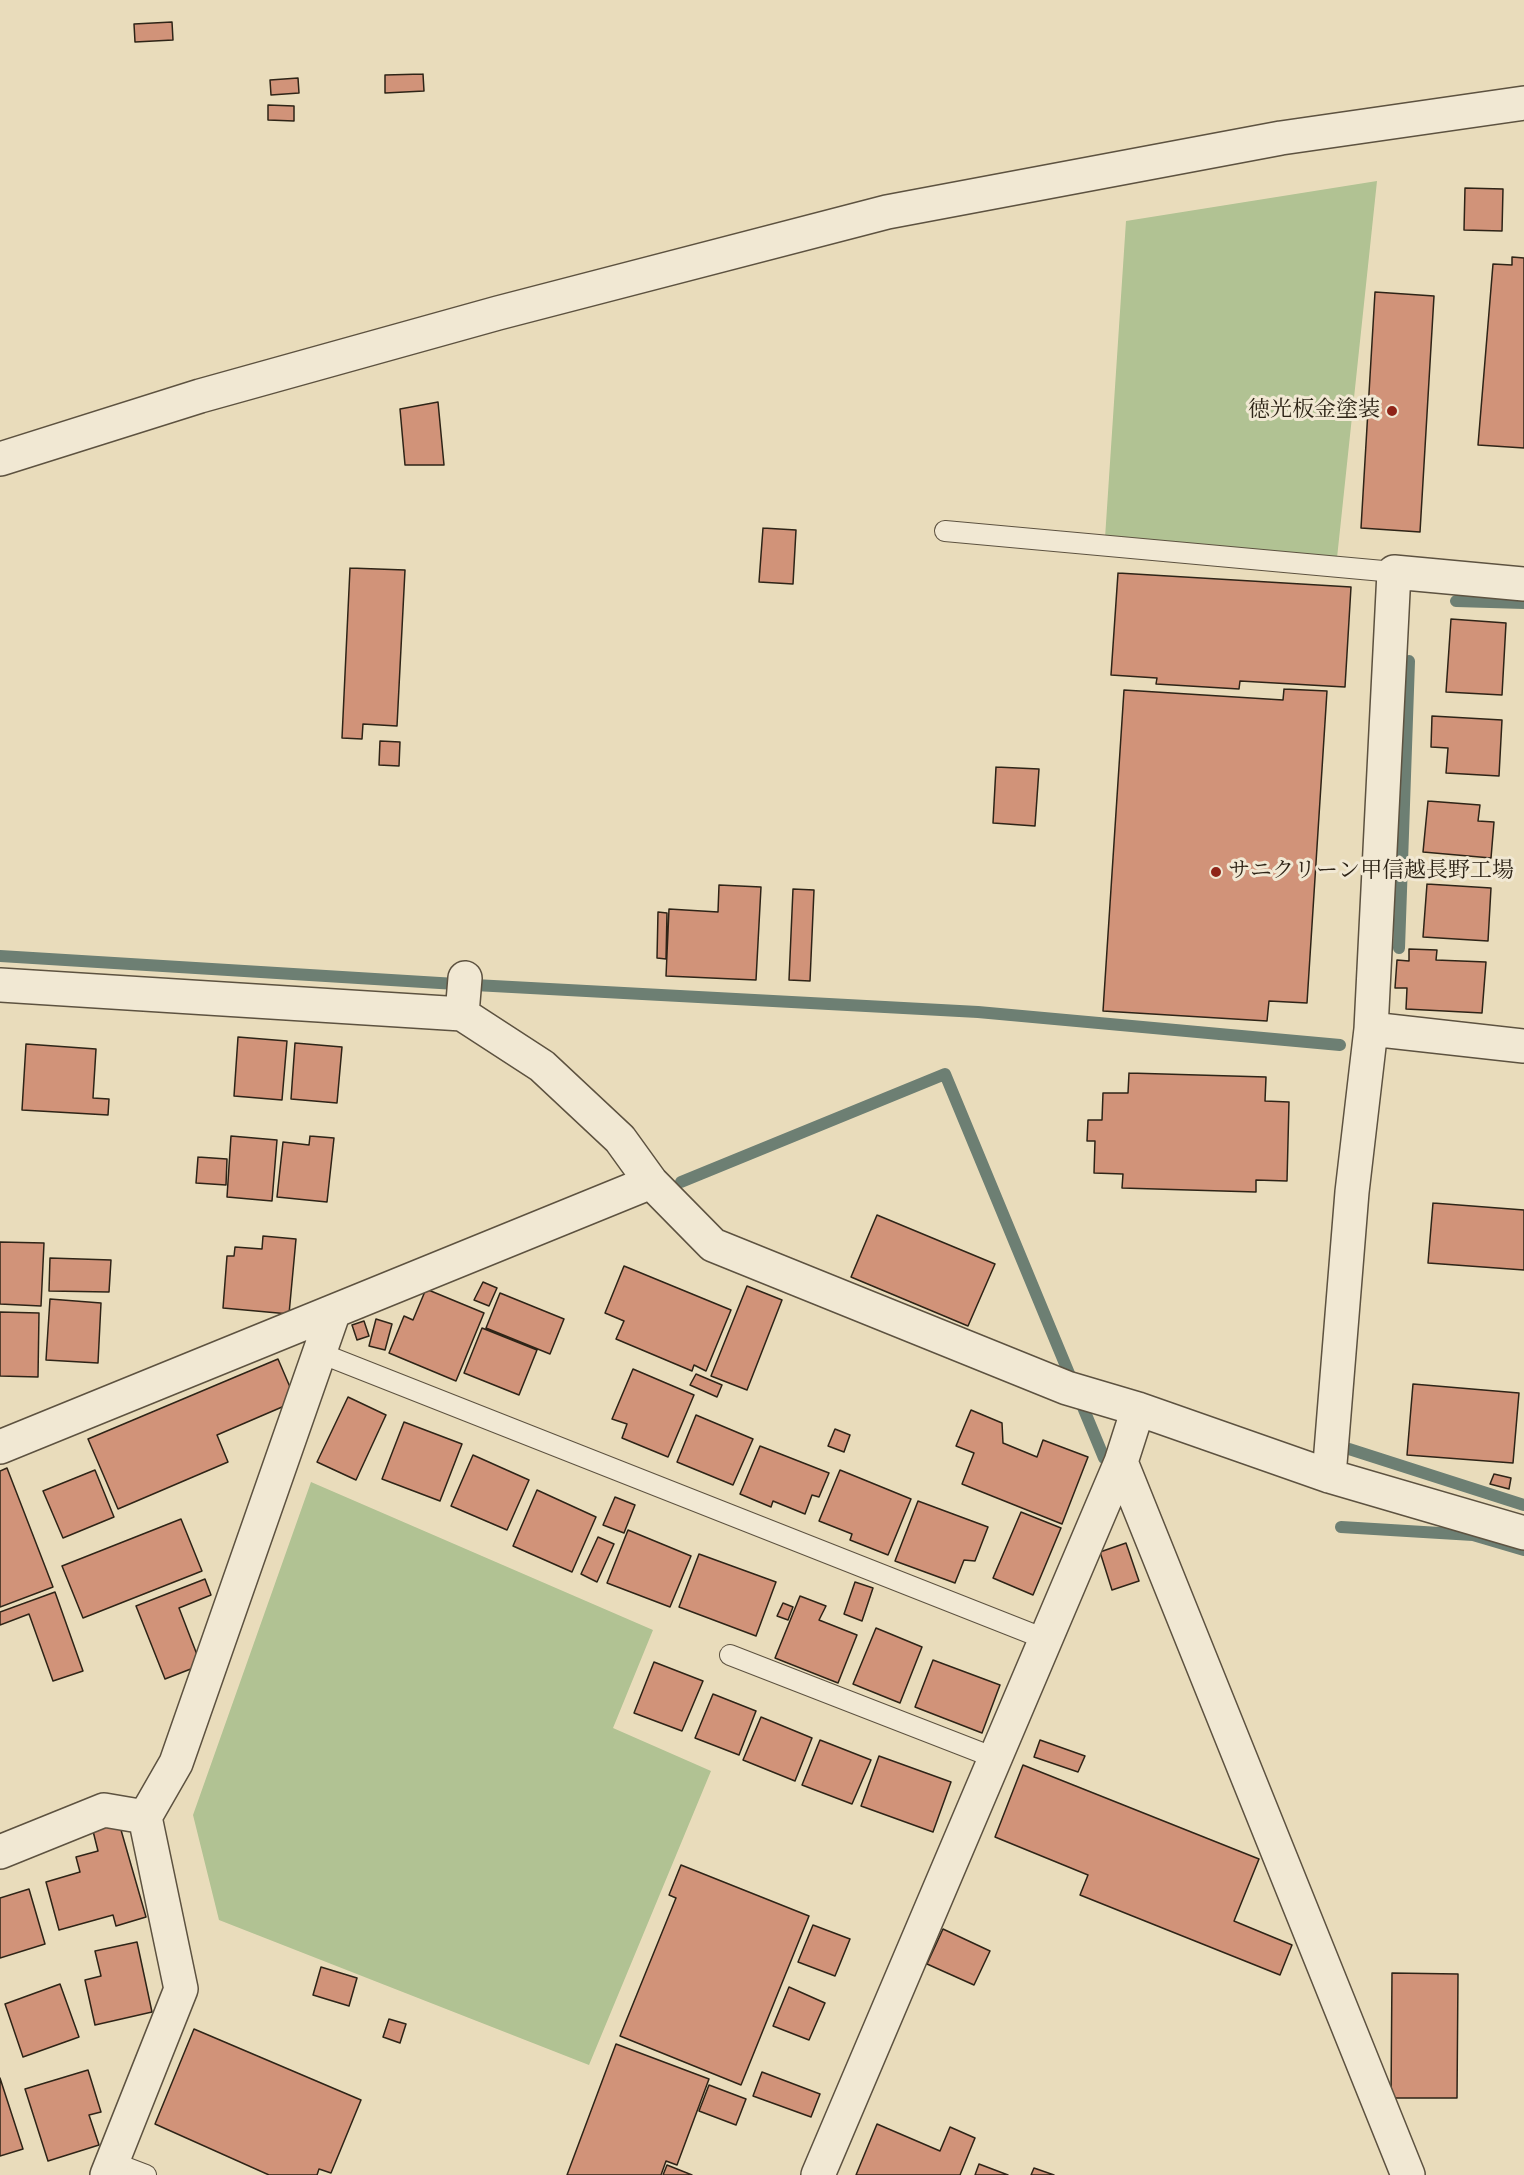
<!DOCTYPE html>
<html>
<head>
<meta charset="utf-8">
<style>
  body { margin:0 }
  canvas { display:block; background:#e9dcbb }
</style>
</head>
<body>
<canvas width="1524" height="2175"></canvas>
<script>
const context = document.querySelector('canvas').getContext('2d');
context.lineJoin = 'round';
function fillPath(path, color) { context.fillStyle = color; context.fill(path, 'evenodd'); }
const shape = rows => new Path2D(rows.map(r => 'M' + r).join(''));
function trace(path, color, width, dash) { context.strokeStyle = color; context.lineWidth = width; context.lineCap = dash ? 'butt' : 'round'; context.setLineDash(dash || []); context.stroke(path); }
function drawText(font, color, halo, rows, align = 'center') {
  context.font = font + ' "IM FELL DW Pica","Noto Serif JP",serif'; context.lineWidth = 6; context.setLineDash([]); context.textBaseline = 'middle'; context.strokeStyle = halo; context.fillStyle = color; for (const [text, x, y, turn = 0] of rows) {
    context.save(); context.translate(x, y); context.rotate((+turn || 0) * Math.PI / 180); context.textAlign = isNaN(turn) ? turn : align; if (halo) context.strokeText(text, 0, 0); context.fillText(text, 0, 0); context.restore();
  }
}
const green = shape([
  [1377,181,1337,558,1105,538,1126,221],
  [311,1482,653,1630,613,1728,711,1771,589,2065,219,1920,193,1815]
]);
const stream = shape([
  [1456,601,1524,603],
  [1399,948,1409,661],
  [0,956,456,984,978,1012,1340,1045],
  [681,1182,945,1074,1104,1458],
  [1349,1449,1524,1505],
  [1341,1527,1473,1535,1524,1550]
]);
const building = shape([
  [172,22,173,40,135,42,134,24,172,22],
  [423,74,424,91,385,93,385,75,423,74],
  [298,78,299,93,271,95,270,80,298,78],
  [268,105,294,106,294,121,268,120,268,105],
  [1465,188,1503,189,1502,231,1464,230,1465,188],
  [1512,257,1524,258,1524,448,1478,445,1493,264,1512,265,1512,257],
  [1375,292,1434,296,1420,532,1361,528,1375,292],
  [438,402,444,465,405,465,400,409,438,402],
  [763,528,796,530,793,584,759,582,763,528],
  [350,568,405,570,397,726,363,724,362,739,342,738,350,568],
  [1118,573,1351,587,1345,687,1240,681,1239,689,1156,684,1157,678,1111,675,1118,573],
  [1451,619,1506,623,1502,695,1446,692,1451,619],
  [1284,689,1327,691,1307,1003,1269,1001,1267,1021,1103,1011,1124,690,1283,700,1284,689],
  [1432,716,1502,720,1499,776,1446,773,1448,748,1431,747,1432,716],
  [380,741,400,742,399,766,379,765,380,741],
  [996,767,1039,769,1035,826,993,823,996,767],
  [1428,801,1480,805,1478,821,1494,822,1491,858,1423,852,1428,801],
  [1427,884,1491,888,1488,941,1423,937,1427,884],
  [719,885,761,887,756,980,666,976,669,909,718,912,719,885],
  [793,889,814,890,810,981,789,980,793,889],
  [658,912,667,913,666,959,657,958,658,912],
  [1409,949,1437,950,1436,960,1486,962,1482,1013,1406,1009,1407,988,1395,988,1397,960,1409,961,1409,949],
  [238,1037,287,1041,282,1100,234,1096,238,1037],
  [295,1043,342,1047,337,1103,291,1099,295,1043],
  [26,1044,96,1049,93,1098,109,1099,108,1115,22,1110,26,1044],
  [1129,1073,1266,1077,1265,1101,1289,1102,1287,1181,1256,1180,1256,1192,1122,1188,1123,1174,1094,1173,1095,1141,1087,1141,1088,1120,1102,1120,1103,1093,1128,1093,1129,1073],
  [231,1136,277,1140,272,1201,227,1197,231,1136],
  [310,1136,334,1138,327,1202,277,1197,283,1142,309,1145,310,1136],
  [198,1157,227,1159,226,1185,196,1183,198,1157],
  [1433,1203,1524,1210,1524,1270,1428,1263,1433,1203],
  [877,1215,995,1264,968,1326,851,1277,877,1215],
  [263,1236,296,1239,289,1314,223,1308,227,1256,234,1256,235,1247,262,1249,263,1236],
  [0,1242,44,1243,41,1306,0,1304,0,1242],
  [50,1258,111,1260,109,1292,49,1291,50,1258],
  [624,1266,731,1310,706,1371,694,1365,692,1371,616,1339,624,1321,605,1313,624,1266],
  [483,1282,497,1288,489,1306,474,1300,483,1282],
  [747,1286,782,1300,747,1390,711,1376,747,1286],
  [426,1289,484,1313,456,1381,389,1353,404,1316,413,1320,426,1289],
  [500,1293,564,1319,550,1354,486,1328,500,1293],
  [50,1299,101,1303,98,1363,46,1360,50,1299],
  [0,1312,39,1313,38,1377,0,1376,0,1312],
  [376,1319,392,1324,385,1350,369,1346,376,1319],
  [364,1321,369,1336,357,1340,352,1325,364,1321],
  [482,1328,537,1350,519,1395,464,1373,482,1328],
  [278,1359,296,1401,217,1435,228,1462,118,1509,88,1439,278,1359],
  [633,1369,694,1395,668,1457,622,1438,627,1424,612,1419,633,1369],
  [696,1374,722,1385,717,1397,690,1385,696,1374],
  [1413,1384,1519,1393,1513,1463,1407,1455,1413,1384],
  [348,1397,386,1415,356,1480,317,1462,348,1397],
  [971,1410,1002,1423,1003,1443,1037,1457,1043,1440,1088,1457,1062,1524,962,1484,974,1453,956,1446,971,1410],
  [696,1415,753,1439,733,1485,677,1462,696,1415],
  [404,1422,462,1444,440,1501,382,1479,404,1422],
  [835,1429,850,1435,844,1452,828,1446,835,1429],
  [760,1446,829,1473,819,1497,812,1495,805,1514,773,1501,771,1507,740,1494,760,1446],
  [473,1455,529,1480,507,1530,451,1506,473,1455],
  [7,1468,53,1587,0,1607,0,1471,7,1468],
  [95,1470,114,1517,63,1538,43,1491,95,1470],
  [840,1470,911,1499,888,1555,850,1540,852,1534,819,1521,840,1470],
  [1494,1474,1511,1478,1509,1489,1490,1484,1494,1474],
  [537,1490,596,1517,572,1572,513,1546,537,1490],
  [615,1497,635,1505,624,1533,603,1525,615,1497],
  [918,1501,988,1527,975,1561,964,1560,955,1583,895,1561,918,1501],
  [1021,1512,1061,1528,1033,1595,993,1578,1021,1512],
  [181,1519,202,1571,83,1618,62,1566,181,1519],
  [628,1530,691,1556,670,1607,607,1583,628,1530],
  [598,1537,614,1544,597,1582,581,1574,598,1537],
  [1126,1543,1139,1581,1112,1590,1100,1552,1126,1543],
  [699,1554,776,1582,756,1636,679,1607,699,1554],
  [205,1579,211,1595,179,1608,201,1665,165,1679,136,1606,205,1579],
  [855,1582,873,1588,862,1621,844,1614,855,1582],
  [55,1592,83,1671,53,1681,29,1614,0,1625,0,1612,55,1592],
  [800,1596,826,1606,819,1620,857,1635,838,1683,775,1658,800,1596],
  [783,1603,793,1607,788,1620,777,1616,783,1603],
  [876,1628,922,1647,900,1703,853,1684,876,1628],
  [933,1660,1000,1685,982,1733,915,1707,933,1660],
  [654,1662,703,1681,682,1731,634,1713,654,1662],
  [713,1694,756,1711,739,1755,695,1738,713,1694],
  [761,1717,812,1738,795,1781,743,1760,761,1717],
  [820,1740,871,1760,852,1804,802,1785,820,1740],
  [1040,1740,1085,1756,1078,1772,1034,1757,1040,1740],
  [879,1756,951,1782,933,1832,861,1806,879,1756],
  [1023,1765,1259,1859,1234,1921,1292,1945,1280,1975,1080,1895,1088,1875,995,1837,1023,1765],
  [119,1823,146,1917,116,1926,113,1915,59,1930,46,1882,80,1872,76,1857,98,1851,93,1831,119,1823],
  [681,1865,809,1916,741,2085,620,2036,676,1898,669,1895,681,1865],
  [29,1889,45,1944,0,1958,0,1898,29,1889],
  [813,1925,850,1939,835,1976,798,1962,813,1925],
  [943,1929,990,1951,974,1985,927,1964,943,1929],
  [137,1942,152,2012,95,2025,85,1980,101,1976,95,1951,137,1942],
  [321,1967,357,1978,349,2006,313,1995,321,1967],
  [1392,1973,1458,1974,1457,2098,1391,2098,1392,1973],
  [60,1984,79,2037,23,2057,5,2004,60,1984],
  [789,1987,825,2003,809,2040,773,2026,789,1987],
  [389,2019,406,2024,400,2043,383,2037,389,2019],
  [194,2029,361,2100,331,2173,319,2169,317,2175,269,2175,155,2124,194,2029],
  [616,2044,709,2079,677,2165,666,2161,661,2175,567,2175,616,2044],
  [88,2070,101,2112,89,2115,99,2145,48,2161,25,2089,88,2070],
  [762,2072,820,2094,811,2117,753,2096,762,2072],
  [0,2078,23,2149,0,2156,0,2078],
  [709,2085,746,2099,736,2125,699,2111,709,2085],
  [877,2124,940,2151,950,2127,975,2138,960,2175,856,2175,877,2124],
  [979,2164,1008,2175,975,2175,979,2164],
  [667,2165,692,2175,663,2175,667,2165],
  [1034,2168,1054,2175,1031,2175,1034,2168]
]);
const service = shape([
  [945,531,1394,572],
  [320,1353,1045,1639],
  [730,1655,995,1758],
  [112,2162,146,2175]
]);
const minor = shape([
  [0,985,462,1014,542,1066,620,1139,651,1182,713,1245,1067,1388,1138,1409,1329,1476,1524,1533],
  [462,1014,465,978],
  [1371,1029,1524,1046],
  [1138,1409,1121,1462,1408,2175],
  [0,1447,651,1182],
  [1329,1476,1352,1192,1371,1029,1394,572,1524,584],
  [0,1852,104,1810,145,1817],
  [107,2175,181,1989,145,1817,176,1763,334,1311],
  [818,2175,1121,1462]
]);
const tertiary = shape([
  [0,459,200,396,498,313,887,212,1281,138,1524,103]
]);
const markers = [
  [1392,411,6,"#8f2418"],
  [1216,872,6,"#8f2418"]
];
const poiNames = [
  ["徳光板金塗装",1380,411],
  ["サニクリーン甲信越長野工場",1228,872,"left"]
];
fillPath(green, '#b1c293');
trace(stream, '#6d7f73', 12);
fillPath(building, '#d19379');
trace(building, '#2e2417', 1.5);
trace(service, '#5d5240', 22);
trace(minor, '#5d5240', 36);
trace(tertiary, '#5d5240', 36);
trace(service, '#f1e8d3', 20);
trace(minor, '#f1e8d3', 33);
trace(tertiary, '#f1e8d3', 33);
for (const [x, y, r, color] of markers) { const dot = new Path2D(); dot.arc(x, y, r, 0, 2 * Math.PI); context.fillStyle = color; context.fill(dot); trace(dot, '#f1e8d3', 2); }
drawText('22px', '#2e2417', '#f1e8d3', poiNames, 'right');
</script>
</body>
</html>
